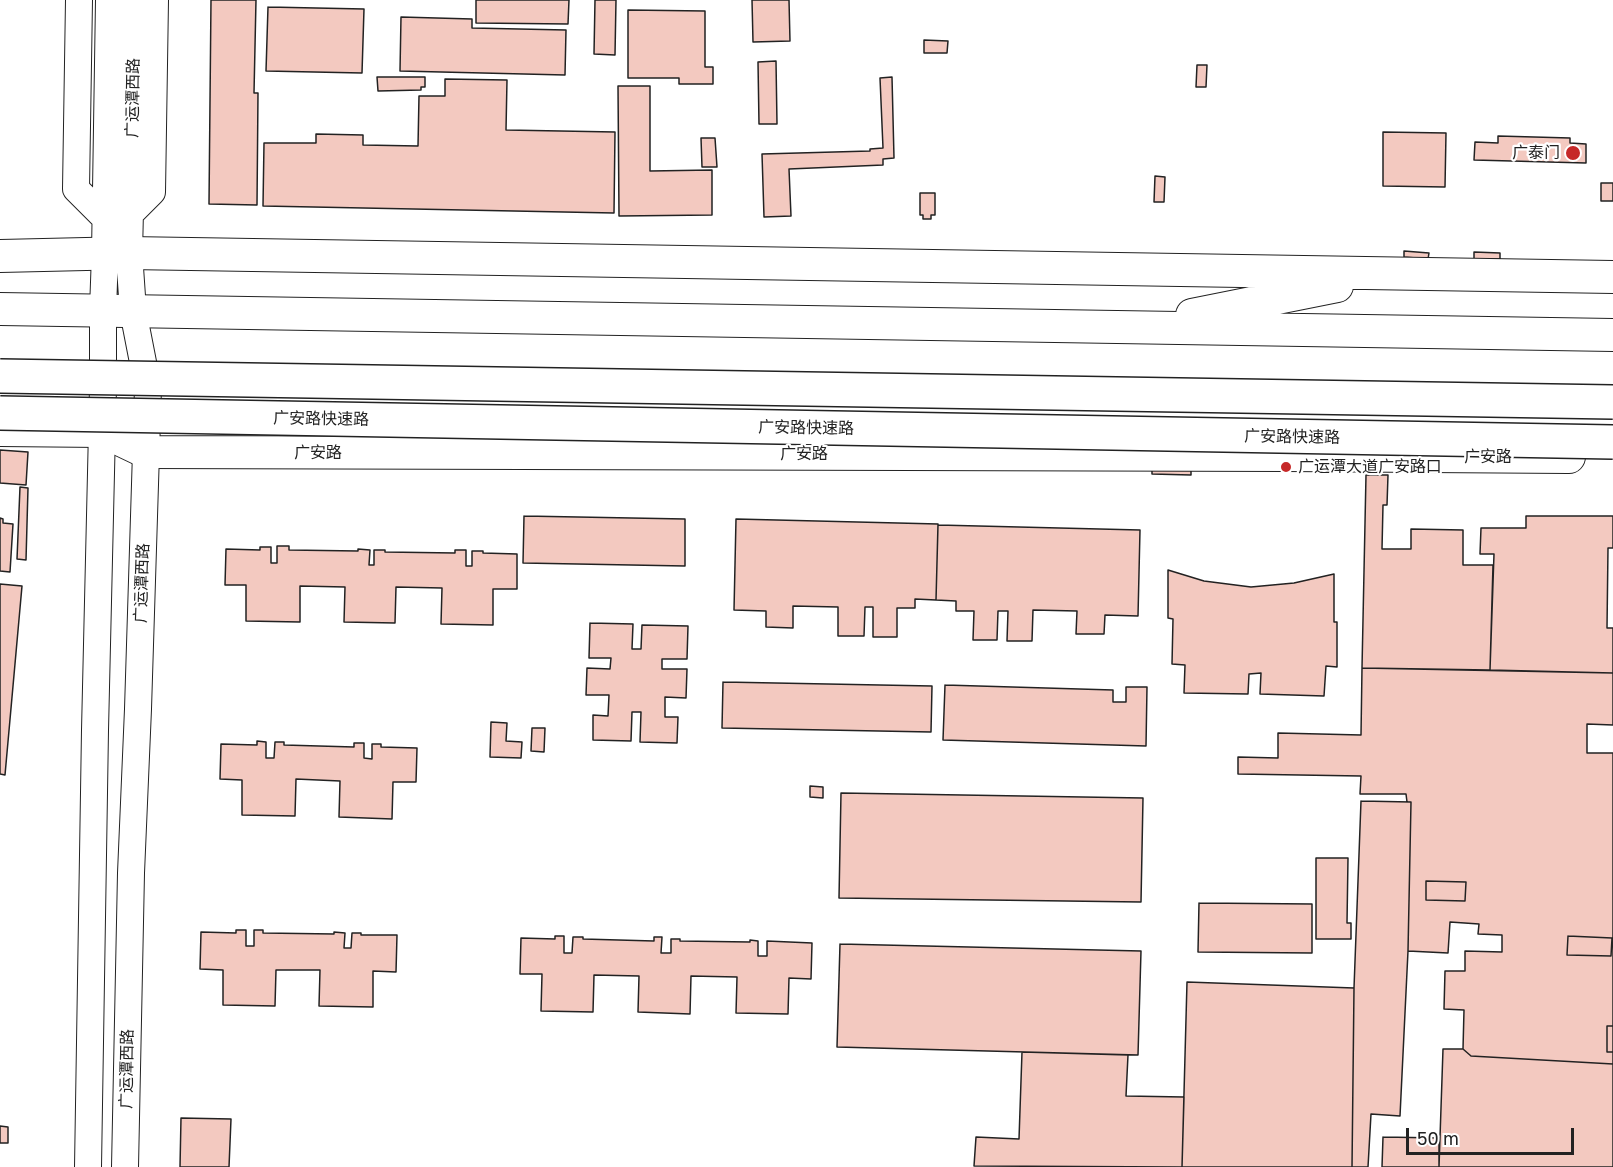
<!DOCTYPE html>
<html>
<head>
<meta charset="utf-8">
<style>
  body { margin:0 }
  #map { position:relative; width:1613px; height:1167px; overflow:hidden; background:#fff; font-family:"Golos Text",sans-serif }
  canvas { display:block }
  .scale { position:absolute; left:1406px; top:1128px; width:168px; height:27px; box-sizing:border-box; border:3px solid #222; border-top:0; padding-left:8px; font-size:18px; line-height:21px; white-space:nowrap; color:#222; -webkit-text-stroke:4px #fff; paint-order:stroke }
</style>
</head>
<body>
<div id="map">
<canvas width="1613" height="1167"></canvas>
<div class="scale">50 m</div>
</div>
<script>
const context = document.querySelector('canvas').getContext('2d');
context.lineJoin = 'round';
function fillPath(path, color) { context.fillStyle = color; context.fill(path, 'evenodd'); }
const shape = rows => new Path2D(rows.map(r => 'M' + r).join(''));
function trace(path, color, width, dash) { context.strokeStyle = color; context.lineWidth = width; context.lineCap = dash ? 'butt' : 'round'; context.setLineDash(dash || []); context.stroke(path); }
function drawText(font, color, halo, rows, align = 'center') {
  context.font = font + ' "Golos Text","Noto Sans SC",sans-serif'; context.lineWidth = 4.5; context.setLineDash([]); context.textBaseline = 'middle'; context.strokeStyle = halo; context.fillStyle = color; for (const [text, x, y, turn = 0] of rows) {
    context.save(); context.translate(x, y); context.rotate((+turn || 0) * Math.PI / 180); context.textAlign = isNaN(turn) ? turn : align; if (halo) context.strokeText(text, 0, 0); context.fillText(text, 0, 0); context.restore();
  }
}
const building = shape([
  [211,0,256,0,254,93,258,93,257,205,209,204,211,0],
  [476,0,569,0,568,24,476,23,476,0],
  [595,0,616,0,615,55,594,54,595,0],
  [752,0,789,0,790,41,753,42,752,0],
  [268,7,364,9,362,73,266,71,268,7],
  [628,10,705,11,705,67,713,67,713,84,679,84,679,78,628,78,628,10],
  [401,17,472,19,472,28,566,30,565,75,400,71,401,17],
  [924,40,948,41,947,53,924,53,924,40],
  [776,61,777,124,759,124,758,62,776,61],
  [1197,65,1207,65,1206,87,1196,87,1197,65],
  [377,77,425,77,425,87,421,87,421,90,378,91,377,77],
  [892,77,894,158,883,159,883,165,789,169,791,216,764,217,762,154,870,151,870,149,883,148,880,78,892,77],
  [445,79,507,80,506,130,615,132,614,213,263,206,264,143,316,143,316,134,363,135,363,145,418,146,419,96,445,96,445,79],
  [618,86,650,86,650,171,712,170,712,215,619,216,618,86],
  [1383,132,1446,133,1445,187,1383,186,1383,132],
  [1498,136,1570,138,1570,143,1586,144,1586,163,1474,160,1475,142,1498,143,1498,136],
  [701,138,715,138,717,167,702,167,701,138],
  [1155,176,1165,177,1164,202,1154,202,1155,176],
  [1601,183,1613,183,1613,201,1601,201,1601,183],
  [920,193,935,193,935,215,931,215,931,219,923,219,923,215,920,215,920,193],
  [1404,251,1429,253,1428,259,1404,257,1404,251],
  [1474,252,1500,253,1500,259,1474,259,1474,252],
  [0,450,28,452,26,485,0,483,0,450],
  [1152,462,1191,463,1191,475,1152,474,1152,462],
  [1366,475,1388,475,1387,505,1383,505,1382,549,1411,549,1411,529,1463,530,1463,565,1493,565,1490,670,1362,668,1366,475],
  [20,487,28,488,26,560,17,559,20,487],
  [524,516,685,519,685,566,523,563,524,516],
  [1526,516,1613,516,1613,548,1608,548,1607,628,1613,628,1613,673,1490,670,1494,554,1480,554,1481,528,1526,528,1526,516],
  [0,518,3,519,3,523,13,524,10,572,0,571,0,518],
  [736,519,938,524,936,600,915,599,915,608,897,608,897,637,873,637,873,607,865,607,864,636,838,636,838,607,793,606,793,628,766,627,766,611,734,610,736,519],
  [938,525,1140,530,1138,616,1105,615,1104,634,1076,634,1077,611,1033,610,1032,641,1007,641,1008,611,998,611,997,640,973,640,974,611,956,611,956,601,936,600,938,525],
  [277,546,289,546,289,550,358,551,358,549,370,550,369,565,374,565,374,550,385,550,385,552,455,553,455,550,466,550,466,566,472,566,472,551,483,551,483,553,517,554,517,589,493,589,493,625,441,624,442,588,396,587,395,623,344,622,345,587,300,586,300,622,246,621,246,585,225,585,226,549,260,550,260,547,271,547,271,563,277,563,277,546],
  [1168,570,1204,581,1251,587,1294,583,1334,574,1334,622,1337,622,1337,667,1326,666,1324,696,1260,694,1261,673,1249,674,1248,694,1184,693,1185,665,1172,664,1173,619,1168,618,1168,570],
  [0,584,22,586,5,775,0,774,0,584],
  [590,623,633,624,632,649,641,649,642,625,688,626,687,659,662,659,662,669,687,669,686,698,665,697,665,717,678,717,677,743,640,742,641,712,632,712,631,741,593,740,593,715,608,716,609,695,586,695,587,668,610,669,611,658,589,658,590,623],
  [1362,668,1613,673,1613,725,1587,724,1587,753,1613,753,1613,1026,1607,1026,1607,1052,1613,1052,1613,1064,1471,1056,1463,1049,1464,1010,1444,1009,1445,971,1465,971,1465,951,1502,952,1502,935,1478,934,1479,924,1450,922,1448,953,1408,951,1411,802,1407,802,1406,794,1360,794,1361,776,1238,774,1238,757,1278,758,1278,733,1361,735,1362,668],
  [1426,881,1466,882,1465,901,1426,900,1426,881],
  [1568,936,1612,938,1611,956,1567,955,1568,936],
  [723,682,932,686,931,732,722,728,723,682],
  [945,685,1113,690,1113,702,1126,702,1126,687,1147,687,1146,746,943,740,945,685],
  [491,722,507,723,506,741,522,742,521,758,490,757,491,722],
  [532,728,545,728,544,752,531,751,532,728],
  [257,741,266,742,266,758,274,758,275,742,284,742,284,745,354,747,354,743,364,743,364,758,372,759,372,744,381,744,381,747,417,748,416,782,393,782,392,819,339,817,340,781,296,779,295,816,242,815,242,780,220,779,221,744,257,745,257,741],
  [810,786,823,787,823,798,810,797,810,786],
  [841,793,1143,798,1141,902,839,898,841,793],
  [1361,801,1411,802,1408,951,1400,1116,1371,1114,1368,1167,1352,1167,1354,988,1361,801],
  [1316,858,1348,858,1347,923,1351,923,1351,939,1316,939,1316,858],
  [1426,881,1466,882,1465,901,1426,900,1426,881],
  [1199,903,1312,904,1312,953,1198,952,1199,903],
  [236,930,246,930,246,946,254,946,254,930,263,930,263,933,334,934,334,932,345,933,344,948,351,948,352,933,361,933,361,935,397,935,396,972,373,971,373,1007,319,1006,320,970,276,970,275,1006,223,1005,223,970,200,969,201,932,236,933,236,930],
  [555,936,564,936,564,953,572,953,573,937,583,937,583,939,654,941,654,937,662,937,661,953,671,953,671,939,680,939,680,941,750,942,750,940,758,941,758,956,767,956,767,941,812,943,811,979,789,978,788,1014,736,1013,737,977,691,976,690,1014,638,1012,639,976,594,975,593,1012,541,1011,542,974,520,974,521,938,555,939,555,936],
  [1568,936,1612,938,1611,956,1567,955,1568,936],
  [840,944,1141,951,1138,1055,837,1047,840,944],
  [1187,982,1354,988,1352,1167,1182,1167,1187,982],
  [1607,1026,1613,1026,1613,1052,1607,1052,1607,1026],
  [1443,1049,1463,1049,1471,1056,1613,1064,1613,1167,1439,1167,1443,1049],
  [1022,1052,1128,1055,1126,1096,1184,1097,1182,1167,974,1166,976,1137,1019,1139,1022,1052],
  [181,1118,231,1119,229,1167,180,1167,181,1118],
  [0,1126,8,1127,8,1143,0,1143,0,1126],
  [1383,1137,1439,1138,1439,1167,1382,1167,1383,1137]
]);
const minor = shape([
  [79,0,76,189,106,219],
  [130,214,152,192,155,0],
  [88,1167,95,730,103,387,103,310,105,254,109,0],
  [125,1167,131,873,138,709,148,388,133,311,129,253,135,0]
]);
const major = shape([
  [0,256,129,253,1613,277],
  [0,309,1613,335],
  [1192,315,1337,286],
  [0,430,102,431,146,452,1285,455,1569,457]
]);
const highwayBridge = shape([
  [0,376,1613,402],
  [0,413,1613,442]
]);
const markers = [
  [1573,153,8,"#c62828"],
  [1286,467,6,"#c62828"]
];
const streetNames = [
  ["广运潭西路",133,98,-89],
  ["广安路快速路",321,419,1],
  ["广安路快速路",806,428,1],
  ["广安路快速路",1292,437,1],
  ["广安路",318,453],
  ["广安路",804,454],
  ["广安路",1488,457],
  ["广运潭西路",142,583,-88],
  ["广运潭西路",127,1069,-89]
];
const poiNames = [
  ["广泰门",1560,153],
  ["广运潭大道广安路口",1298,467,"left"]
];
fillPath(building, '#f3c9c0');
trace(building, '#222', 1.5);
trace(minor, '#222', 28);
trace(major, '#222', 34);
trace(minor, '#fff', 26);
trace(major, '#fff', 32);
trace(highwayBridge, '#222', 36, []);
trace(highwayBridge, '#fff', 33);
for (const [x, y, r, color] of markers) { const dot = new Path2D(); dot.arc(x, y, r, 0, 2 * Math.PI); context.fillStyle = color; context.fill(dot); trace(dot, '#fff', 2); }
drawText('16px', '#222', '#fff', streetNames);
drawText('16px', '#222', '#fff', poiNames, 'right');
</script>
</body>
</html>
